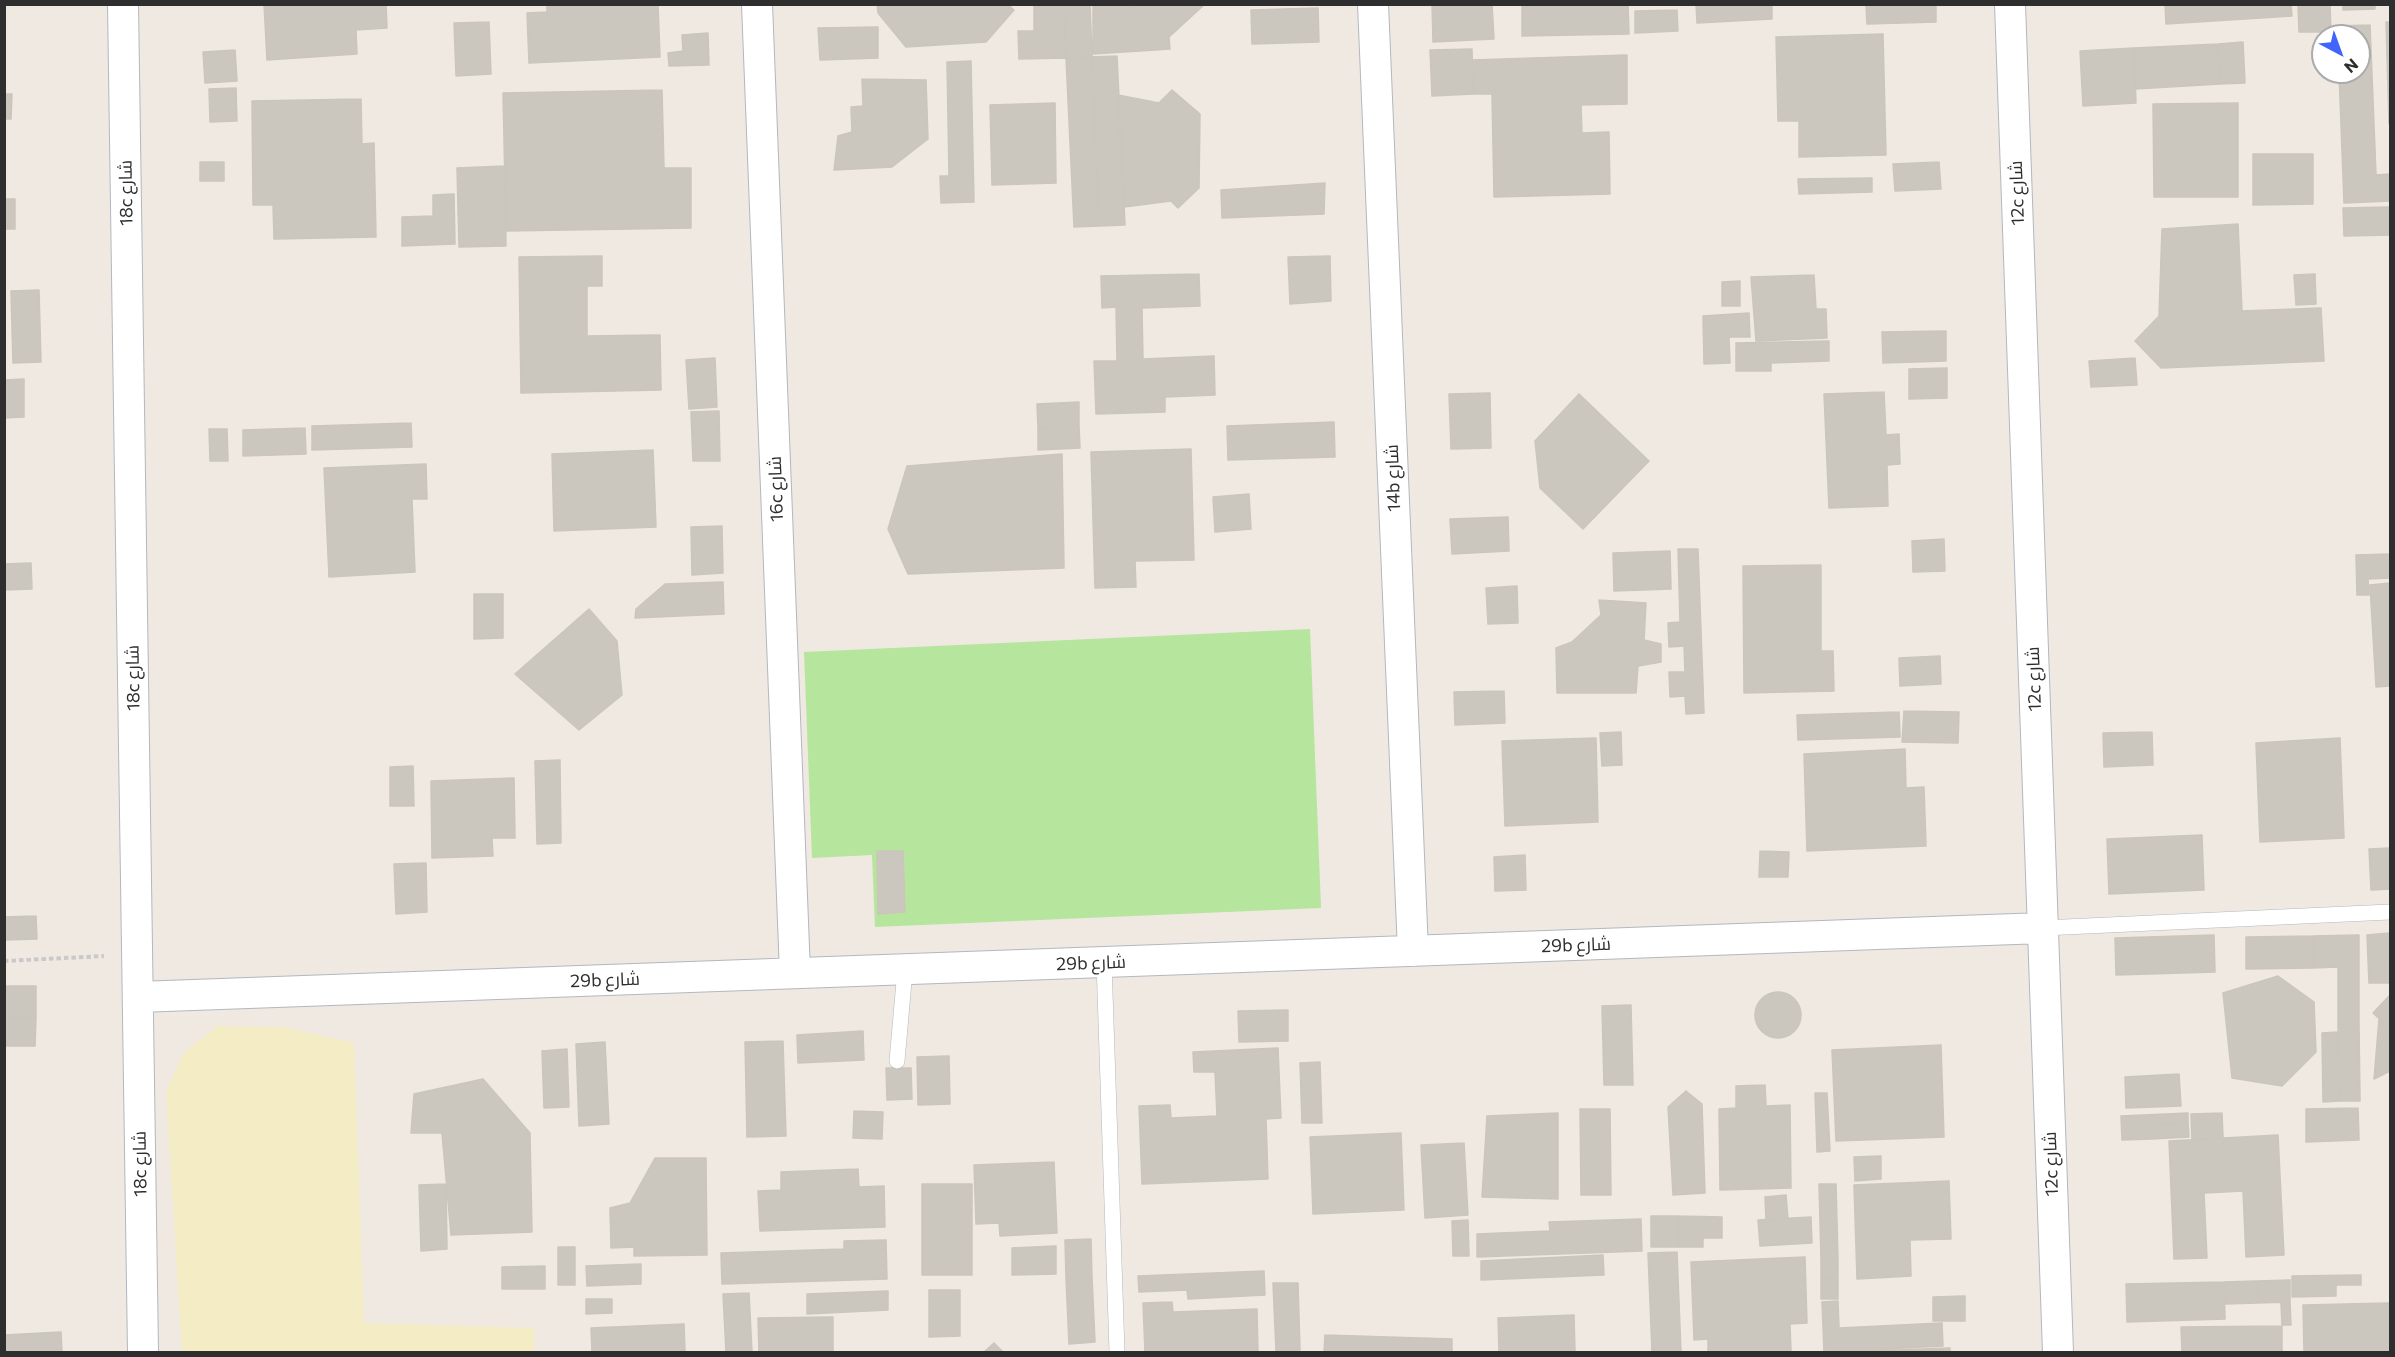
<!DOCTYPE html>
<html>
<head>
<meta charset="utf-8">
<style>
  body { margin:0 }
  #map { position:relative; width:2395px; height:1357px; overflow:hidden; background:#efe9e1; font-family:Commissioner,sans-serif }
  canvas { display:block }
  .frame { position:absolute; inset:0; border:6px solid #2e2e2e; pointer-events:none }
  .north { position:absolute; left:2311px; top:24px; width:60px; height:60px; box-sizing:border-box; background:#fff; border:2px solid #ababab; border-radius:50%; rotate:139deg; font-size:16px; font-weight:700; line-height:24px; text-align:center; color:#2e2e2e }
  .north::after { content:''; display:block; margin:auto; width:21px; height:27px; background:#4264fb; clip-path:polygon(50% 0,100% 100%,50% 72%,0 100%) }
</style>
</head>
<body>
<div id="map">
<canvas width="2395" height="1357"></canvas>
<div class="frame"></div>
<div class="north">N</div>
</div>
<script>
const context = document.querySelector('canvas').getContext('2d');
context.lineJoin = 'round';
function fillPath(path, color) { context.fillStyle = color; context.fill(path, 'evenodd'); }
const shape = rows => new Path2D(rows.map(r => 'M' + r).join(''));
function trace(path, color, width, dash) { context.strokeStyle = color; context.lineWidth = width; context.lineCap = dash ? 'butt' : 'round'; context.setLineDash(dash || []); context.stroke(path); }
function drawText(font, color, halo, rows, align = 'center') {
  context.font = font + ' Commissioner,Cairo,sans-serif'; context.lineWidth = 5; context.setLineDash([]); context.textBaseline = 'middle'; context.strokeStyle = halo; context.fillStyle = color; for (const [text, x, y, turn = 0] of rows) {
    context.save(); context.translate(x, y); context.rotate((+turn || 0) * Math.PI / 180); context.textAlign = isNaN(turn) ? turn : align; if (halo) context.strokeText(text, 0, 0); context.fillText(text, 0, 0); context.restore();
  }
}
const green = shape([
  [1310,629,1321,908,875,927,872,855,812,858,804,652]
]);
const sand = shape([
  [217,1026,283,1027,354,1043,364,1323,534,1328,534,1352,182,1352,166,1091,183,1054]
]);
const building = shape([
  [264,4,386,4,387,28,356,30,357,54,267,60,264,4],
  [547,4,658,4,660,57,529,63,527,13,547,12,547,4],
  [877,4,1007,4,1014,10,986,42,906,47,878,13,877,4],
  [1034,4,1064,4,1066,58,1019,59,1018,31,1034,31,1034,4],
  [1064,4,1090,4,1092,57,1066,58,1064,4],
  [1093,4,1132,4,1169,37,1170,49,1093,54,1093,4],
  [1132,4,1205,4,1169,37,1132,4],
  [1432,4,1492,4,1494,39,1433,42,1432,4],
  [1522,4,1628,4,1629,34,1522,36,1522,4],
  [1696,4,1772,4,1772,19,1697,23,1696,4],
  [1866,4,1936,4,1936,22,1867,24,1866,4],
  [2165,4,2291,4,2292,16,2166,24,2165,4],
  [2298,4,2330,4,2331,32,2299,32,2298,4],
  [2343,4,2375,4,2375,9,2343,10,2343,4],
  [1318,8,1319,42,1252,44,1251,10,1318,8],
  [1677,10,1678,31,1635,33,1635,11,1677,10],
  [489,22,491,74,456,76,454,23,489,22],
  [2386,22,2390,22,2390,124,2389,124,2386,22],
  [2370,25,2376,175,2390,174,2390,201,2344,203,2339,72,2359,72,2359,36,2338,36,2337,26,2370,25],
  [878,27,878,58,820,60,818,28,878,27],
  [708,33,709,65,669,66,668,53,683,51,682,35,708,33],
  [1883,34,1886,155,1799,157,1799,121,1778,121,1776,37,1883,34],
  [2243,42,2245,83,2220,84,2218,44,2243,42],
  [2218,44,2220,84,2135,89,2134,48,2218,44],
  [2134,48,2136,103,2083,106,2080,51,2134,48],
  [1472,49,1473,94,1432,96,1430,50,1472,49],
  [235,50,237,81,205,83,203,52,235,50],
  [1627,55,1627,104,1581,105,1582,133,1609,132,1610,194,1494,197,1492,94,1473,94,1472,60,1627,55],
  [1117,56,1125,225,1099,226,1092,57,1117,56],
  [1092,57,1099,226,1074,227,1066,58,1092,57],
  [971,61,974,202,941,203,940,176,949,176,947,62,971,61],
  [862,79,926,80,928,139,892,167,834,170,838,136,852,132,851,107,863,106,862,79],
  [236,88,237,121,210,122,209,89,236,88],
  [662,90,664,168,691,168,691,228,506,231,503,93,662,90],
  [1172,90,1200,114,1199,188,1178,208,1171,201,1124,207,1118,95,1159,103,1172,90],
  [4,94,12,94,11,119,4,119,4,94],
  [361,99,362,144,374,143,376,237,274,239,273,205,253,205,252,101,361,99],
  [1055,103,1056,183,992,185,990,105,1055,103],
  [2238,103,2238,197,2154,197,2153,104,2238,103],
  [2253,154,2313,154,2313,204,2253,205,2253,154],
  [200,162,224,162,224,181,200,181,200,162],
  [1939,162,1941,189,1895,191,1893,164,1939,162],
  [505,166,506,246,459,247,457,168,505,166],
  [1872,178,1872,192,1799,194,1798,179,1872,178],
  [1325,183,1324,214,1222,218,1221,190,1325,183],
  [454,194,455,244,402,246,402,217,433,216,433,195,454,194],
  [4,199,15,199,15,229,4,229,4,199],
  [2390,207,2390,235,2344,236,2343,208,2390,207],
  [2238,224,2242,311,2321,308,2324,361,2161,368,2135,341,2159,316,2162,229,2238,224],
  [602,256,602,286,587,286,587,336,660,335,661,390,521,393,519,257,602,256],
  [1330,256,1331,301,1290,304,1288,257,1330,256],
  [1199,274,1200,306,1142,308,1143,359,1214,356,1215,395,1165,397,1165,412,1096,414,1094,361,1117,361,1116,307,1102,308,1101,276,1199,274],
  [2315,274,2316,304,2296,305,2294,275,2315,274],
  [1814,275,1816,309,1826,309,1827,338,1756,341,1751,277,1814,275],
  [1740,281,1740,306,1722,306,1722,282,1740,281],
  [39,290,41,362,13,363,11,291,39,290],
  [1749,313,1750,337,1729,337,1730,363,1704,364,1703,316,1749,313],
  [1946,331,1946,361,1883,363,1882,332,1946,331],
  [1829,341,1829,361,1771,363,1771,371,1736,371,1736,343,1829,341],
  [715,358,717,407,689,409,686,360,715,358],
  [2135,358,2137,385,2091,387,2089,361,2135,358],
  [1947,368,1947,398,1909,399,1909,369,1947,368],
  [24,379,24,417,4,418,4,380,24,379],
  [1884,392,1886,435,1899,434,1900,464,1887,465,1888,506,1829,508,1824,394,1884,392],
  [1490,393,1491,448,1451,449,1449,394,1490,393],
  [1579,394,1649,461,1583,529,1540,488,1535,441,1579,394],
  [1079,402,1079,426,1038,428,1037,404,1079,402],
  [719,411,720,461,693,461,691,412,719,411],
  [1334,422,1335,457,1228,460,1227,426,1334,422],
  [411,423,412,447,312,450,312,426,411,423],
  [1079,426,1080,448,1038,450,1038,428,1079,426],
  [305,428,306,454,243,456,243,430,305,428],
  [209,429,227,429,228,461,210,461,209,429],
  [1191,449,1194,560,1135,561,1136,587,1095,588,1091,452,1191,449],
  [653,450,656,527,554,531,552,454,653,450],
  [1062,454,1064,568,908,574,888,529,907,466,1062,454],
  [426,464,427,499,412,499,415,572,329,577,324,468,426,464],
  [1249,494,1251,529,1215,532,1213,497,1249,494],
  [1508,517,1509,551,1452,554,1450,519,1508,517],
  [722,526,723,573,692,575,691,527,722,526],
  [1944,539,1945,571,1913,572,1912,541,1944,539],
  [1678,549,1698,549,1704,713,1686,714,1685,696,1670,697,1669,672,1685,672,1684,646,1669,647,1668,623,1680,622,1678,549],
  [1670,551,1671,589,1614,591,1613,553,1670,551],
  [2390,554,2390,578,2368,579,2369,595,2357,595,2356,555,2390,554],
  [31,563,32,589,4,590,4,564,31,563],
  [1821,565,1821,651,1833,651,1834,691,1744,693,1743,566,1821,565],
  [723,582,724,614,635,618,636,609,665,584,723,582],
  [2390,583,2390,686,2376,687,2370,585,2390,583],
  [1517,586,1518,623,1488,624,1486,588,1517,586],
  [474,594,503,594,503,638,474,639,474,594],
  [1599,600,1646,603,1644,640,1661,644,1661,662,1638,666,1636,693,1557,693,1556,648,1572,642,1601,615,1599,600],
  [589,609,617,641,622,695,579,730,515,674,589,609],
  [1940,656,1941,684,1900,686,1899,658,1940,656],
  [1504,691,1505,723,1455,725,1454,692,1504,691],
  [1904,711,1959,712,1958,743,1902,742,1904,711],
  [1899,712,1900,737,1798,740,1797,715,1899,712],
  [1621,732,1622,765,1602,766,1600,733,1621,732],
  [2152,732,2153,765,2104,767,2103,733,2152,732],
  [1596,738,1598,822,1505,826,1502,741,1596,738],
  [2340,738,2344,838,2260,842,2256,743,2340,738],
  [1905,749,1906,788,1924,787,1926,846,1807,851,1804,754,1905,749],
  [560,760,561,843,537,844,535,761,560,760],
  [413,766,414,806,390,806,390,767,413,766],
  [514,778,515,838,492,838,493,856,432,858,431,781,514,778],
  [2202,835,2204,890,2109,894,2107,839,2202,835],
  [2390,848,2390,889,2371,890,2369,849,2390,848],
  [877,851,903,851,905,912,878,914,877,851],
  [1760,851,1789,852,1788,877,1759,877,1760,851],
  [1525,855,1526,890,1495,891,1494,857,1525,855],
  [426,863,427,912,396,914,394,864,426,863],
  [36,916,37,939,4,940,4,917,36,916],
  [2390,933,2390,957,2388,957,2390,983,2369,983,2367,935,2390,933],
  [2214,935,2215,972,2116,975,2115,938,2214,935],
  [2359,935,2359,1024,2338,1024,2338,967,2313,968,2313,936,2359,935],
  [2313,936,2313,968,2246,969,2246,937,2313,936],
  [2278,976,2314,1002,2316,1052,2282,1086,2232,1078,2223,993,2278,976],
  [4,986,36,986,36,1017,4,1017,4,986],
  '1755 1015a23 23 0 1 1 46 0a23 23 0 1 1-46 0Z',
  [2390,995,2390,1029,2373,1013,2390,995],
  [1631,1005,1633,1085,1604,1085,1602,1006,1631,1005],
  [1288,1010,1288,1041,1239,1042,1238,1011,1288,1010],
  [4,1017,36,1017,35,1046,4,1046,4,1017],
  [2379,1019,2390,1029,2390,1071,2374,1079,2379,1019],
  [2338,1024,2359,1024,2360,1101,2339,1101,2338,1024],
  [863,1031,864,1060,798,1063,797,1035,863,1031],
  [2338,1032,2339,1101,2323,1102,2322,1033,2338,1032],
  [783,1041,786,1136,747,1137,745,1042,783,1041],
  [605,1042,609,1124,579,1126,576,1044,605,1042],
  [1941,1045,1944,1137,1836,1141,1832,1050,1941,1045],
  [1278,1048,1281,1118,1266,1119,1268,1179,1142,1184,1139,1106,1170,1105,1171,1118,1217,1116,1215,1072,1194,1072,1193,1052,1278,1048],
  [567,1049,569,1107,544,1108,542,1051,567,1049],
  [949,1056,950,1104,918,1105,917,1057,949,1056],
  [1320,1062,1322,1123,1302,1123,1300,1063,1320,1062],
  [886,1068,911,1068,912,1099,887,1100,886,1068],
  [2179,1074,2181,1106,2126,1108,2125,1077,2179,1074],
  [483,1079,530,1133,532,1232,451,1235,442,1133,411,1133,414,1094,483,1079],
  [1765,1085,1766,1106,1790,1105,1791,1188,1720,1190,1719,1109,1736,1108,1736,1086,1765,1085],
  [1686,1091,1702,1104,1705,1193,1673,1195,1668,1107,1686,1091],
  [1815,1093,1827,1093,1830,1151,1817,1152,1815,1093],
  [2358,1108,2359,1140,2306,1142,2306,1109,2358,1108],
  [1580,1109,1610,1109,1611,1195,1581,1195,1580,1109],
  [854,1111,883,1112,882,1139,853,1138,854,1111],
  [1558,1113,1558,1199,1482,1197,1487,1116,1558,1113],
  [2188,1113,2188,1123,2152,1125,2152,1139,2122,1140,2121,1116,2188,1113],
  [2222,1113,2223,1138,2192,1140,2191,1114,2222,1113],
  [2188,1123,2189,1137,2152,1139,2152,1125,2188,1123],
  [1401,1133,1404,1210,1313,1214,1310,1137,1401,1133],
  [2278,1135,2284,1255,2246,1257,2243,1191,2204,1193,2207,1258,2174,1259,2169,1141,2278,1135],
  [1464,1143,1468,1215,1425,1218,1421,1145,1464,1143],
  [1881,1156,1881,1179,1855,1181,1854,1157,1881,1156],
  [655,1158,706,1158,707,1255,634,1256,634,1247,611,1248,610,1208,630,1203,655,1158],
  [1054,1162,1057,1233,1000,1236,999,1223,976,1224,974,1165,1054,1162],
  [858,1169,859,1187,884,1186,885,1227,760,1231,758,1191,781,1190,781,1172,858,1169],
  [1949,1181,1951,1239,1910,1240,1911,1276,1857,1279,1854,1185,1949,1181],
  [446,1184,447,1249,421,1251,419,1185,446,1184],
  [922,1184,972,1184,972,1275,922,1275,922,1184],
  [1819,1184,1836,1184,1838,1259,1821,1259,1819,1184],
  [1786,1195,1788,1219,1766,1220,1765,1197,1786,1195],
  [1651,1216,1679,1216,1678,1247,1651,1247,1651,1216],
  [1679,1216,1722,1217,1722,1238,1703,1238,1703,1247,1678,1247,1679,1216],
  [1811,1217,1812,1243,1760,1246,1758,1220,1811,1217],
  [1641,1219,1642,1251,1477,1257,1477,1234,1550,1231,1549,1222,1641,1219],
  [1468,1220,1469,1256,1453,1256,1452,1221,1468,1220],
  [1091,1239,1092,1277,1066,1278,1065,1240,1091,1239],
  [886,1240,887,1279,722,1284,721,1253,844,1249,844,1241,886,1240],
  [1056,1246,1056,1274,1012,1275,1012,1248,1056,1246],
  [558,1247,575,1247,575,1285,558,1285,558,1247],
  [1677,1252,1681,1352,1652,1352,1648,1253,1677,1252],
  [1603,1255,1604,1275,1481,1280,1481,1261,1603,1255],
  [1805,1257,1807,1323,1790,1324,1791,1352,1708,1352,1708,1339,1694,1340,1691,1262,1805,1257],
  [1821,1259,1838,1259,1838,1279,1821,1279,1821,1259],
  [641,1264,641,1284,587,1286,586,1266,641,1264],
  [545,1266,545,1289,502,1289,502,1267,545,1266],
  [1264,1271,1265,1295,1188,1299,1187,1290,1139,1292,1138,1276,1264,1271],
  [2361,1275,2361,1285,2336,1285,2336,1296,2292,1297,2292,1276,2361,1275],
  [1092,1277,1095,1342,1069,1344,1066,1278,1092,1277],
  [1821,1279,1838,1279,1838,1299,1821,1299,1821,1279],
  [2290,1280,2290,1302,2257,1303,2257,1281,2290,1280],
  [2257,1281,2257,1303,2225,1304,2224,1282,2257,1281],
  [2224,1282,2225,1319,2127,1322,2126,1284,2224,1282],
  [1273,1283,1298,1283,1300,1350,1276,1351,1273,1283],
  [929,1290,960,1290,960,1336,929,1337,929,1290],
  [888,1291,888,1310,807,1314,807,1294,888,1291],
  [749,1293,752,1352,726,1352,723,1294,749,1293],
  [1965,1296,1965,1321,1933,1321,1933,1297,1965,1296],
  [586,1299,612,1299,612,1313,586,1314,586,1299],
  [1838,1301,1839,1328,1942,1323,1943,1346,1824,1352,1822,1302,1838,1301],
  [1172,1302,1173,1312,1257,1309,1258,1352,1145,1352,1143,1303,1172,1302],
  [2290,1302,2291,1325,2282,1325,2281,1303,2290,1302],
  [2390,1303,2390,1352,2304,1352,2303,1305,2390,1303],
  [1574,1315,1575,1352,1499,1352,1498,1318,1574,1315],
  [833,1317,833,1352,759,1352,758,1318,833,1317],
  [684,1324,685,1352,592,1352,591,1328,684,1324],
  [2282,1326,2282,1352,2182,1352,2181,1327,2282,1326],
  [61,1332,62,1352,5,1352,4,1335,61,1332],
  [1325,1335,1452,1339,1452,1352,1324,1352,1325,1335],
  [994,1343,1003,1352,984,1352,994,1343],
  [1950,1348,1950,1352,1843,1352,1950,1348]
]);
const path = shape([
  [4,961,104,956]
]);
const lane = shape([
  [2043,928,2390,912],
  [1104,962,1117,1352],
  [897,1061,905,970]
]);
const street = shape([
  [123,4,143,1352],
  [757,4,795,973],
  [1373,4,1413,951],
  [2010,4,2058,1352],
  [138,997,2043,928]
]);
const streetNames = [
  ["18c شارع",126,193,-91],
  ["12c شارع",2017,193,-92],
  ["14b شارع",1393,478,-92],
  ["16c شارع",776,489,-92],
  ["18c شارع",133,678,-91],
  ["12c شارع",2034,679,-92],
  ["29b شارع",1576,945,-2],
  ["29b شارع",1091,963,-2],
  ["29b شارع",605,980,-2],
  ["18c شارع",140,1164,-91],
  ["12c شارع",2051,1164,-92]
];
fillPath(green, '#b6e59e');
fillPath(sand, '#f3ecc5');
fillPath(building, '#cbc7bf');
trace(building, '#cbc5ba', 1.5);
trace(lane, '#b4b7c1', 16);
trace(street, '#b4b7c1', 32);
trace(path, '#c9c9c9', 4, [4.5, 3]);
trace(lane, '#fff', 15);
trace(street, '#fff', 30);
drawText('18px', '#2e2e2e', '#fff', streetNames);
</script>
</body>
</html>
